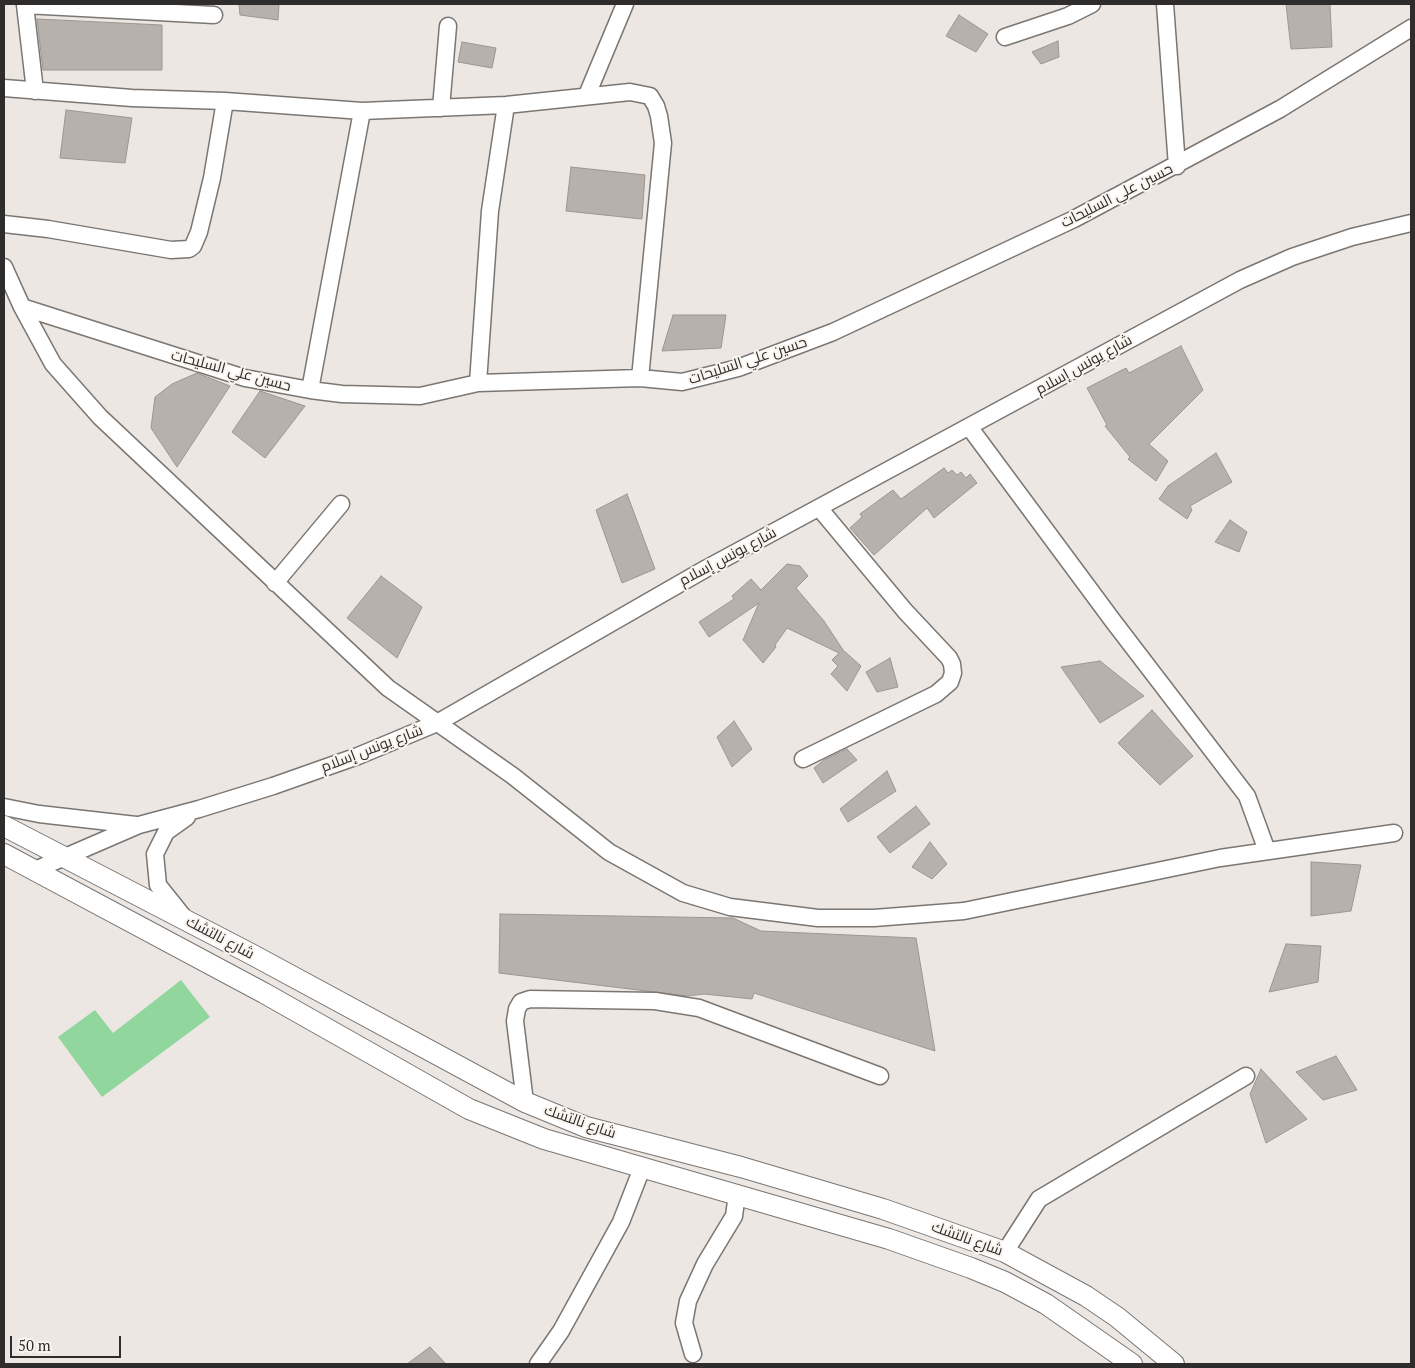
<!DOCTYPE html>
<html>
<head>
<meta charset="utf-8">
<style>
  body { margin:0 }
  #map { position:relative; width:1415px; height:1368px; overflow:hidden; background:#ece7e2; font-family:"PT Serif",serif }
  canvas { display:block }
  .frame { position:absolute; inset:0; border:5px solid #2f2d2b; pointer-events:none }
  .scale { position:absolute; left:10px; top:1336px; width:111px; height:22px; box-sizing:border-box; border:2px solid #2f2d2b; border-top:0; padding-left:6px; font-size:15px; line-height:18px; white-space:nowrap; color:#2f2d2b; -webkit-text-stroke:4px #faf4ef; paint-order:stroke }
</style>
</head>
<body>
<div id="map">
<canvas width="1415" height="1368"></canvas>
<div class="frame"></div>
<div class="scale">50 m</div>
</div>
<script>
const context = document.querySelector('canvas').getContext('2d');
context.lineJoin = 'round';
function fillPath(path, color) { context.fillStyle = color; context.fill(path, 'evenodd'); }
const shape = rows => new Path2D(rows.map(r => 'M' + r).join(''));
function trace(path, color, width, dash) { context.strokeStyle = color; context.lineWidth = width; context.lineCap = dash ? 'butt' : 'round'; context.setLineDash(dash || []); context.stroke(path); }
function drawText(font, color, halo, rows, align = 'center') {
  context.font = font + ' "PT Serif",Cairo,serif'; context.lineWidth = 4; context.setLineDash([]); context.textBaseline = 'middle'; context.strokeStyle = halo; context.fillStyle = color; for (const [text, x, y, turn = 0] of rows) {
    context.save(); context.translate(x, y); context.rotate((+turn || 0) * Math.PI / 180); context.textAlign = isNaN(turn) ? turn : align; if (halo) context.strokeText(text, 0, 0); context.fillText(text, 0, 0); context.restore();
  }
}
const green = shape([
  [181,980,210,1017,102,1097,58,1037,95,1010,113,1033]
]);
const building = shape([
  [239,4,279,4,278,20,240,15,239,4],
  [1286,4,1330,4,1332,47,1291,49,1286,4],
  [959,15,988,34,976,52,946,36,959,15],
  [37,19,162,25,162,70,43,70,37,19],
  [1058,41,1059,57,1041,64,1032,52,1058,41],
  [462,42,496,48,492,68,458,62,462,42],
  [66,110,132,118,125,163,60,158,66,110],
  [571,167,645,175,642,219,566,211,571,167],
  [673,315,726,315,721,348,662,351,673,315],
  [1181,346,1203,390,1149,444,1168,461,1156,481,1128,459,1130,457,1105,426,1107,425,1087,388,1126,368,1129,373,1181,346],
  [197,373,230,386,177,467,151,428,155,397,172,384,197,373],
  [260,391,305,406,265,458,232,432,260,391],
  [1216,453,1232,482,1190,506,1192,510,1187,519,1159,499,1168,486,1216,453],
  [944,468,948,473,952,470,957,475,961,472,966,478,970,474,977,483,934,518,927,508,874,555,850,528,862,517,860,514,893,490,901,499,944,468],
  [627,494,655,569,622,583,596,510,627,494],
  [1230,520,1247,532,1239,552,1215,542,1230,520],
  [787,564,800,566,808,576,796,588,824,621,843,650,861,666,847,691,831,674,838,666,832,660,839,653,787,628,775,645,776,647,763,663,743,640,759,603,709,637,699,622,734,599,732,596,751,579,761,590,787,564],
  [381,576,422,607,397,658,347,618,381,576],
  [890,658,898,687,877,692,866,672,890,658],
  [1100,661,1144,696,1100,723,1061,667,1100,661],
  [1152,710,1193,756,1160,785,1118,743,1152,710],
  [734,721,752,749,732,767,717,737,734,721],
  [847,749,857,760,823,783,814,768,824,760,847,749],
  [887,771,896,791,848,822,840,809,887,771],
  [916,806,930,824,890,853,877,837,916,806],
  [930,842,947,864,932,879,912,867,930,842],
  [1311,862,1361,865,1351,911,1311,916,1311,862],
  [500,914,733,918,761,931,916,938,935,1051,754,993,752,999,704,994,687,996,499,973,500,914],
  [1286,944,1321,946,1318,982,1269,992,1286,944],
  [1336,1056,1357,1090,1323,1100,1296,1072,1336,1056],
  [1261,1069,1307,1119,1266,1143,1250,1094,1261,1069],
  [430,1347,446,1364,407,1364,430,1347]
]);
const minor = shape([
  [1165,4,1177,166],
  [1005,37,1068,16,1092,4],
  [4,88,132,98,225,101,362,111,506,105,630,92,650,96,656,106,659,116,663,143,640,378],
  [35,91,25,5,214,15],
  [587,95,625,4],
  [441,108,448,26],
  [4,224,48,229,171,250,189,249,193,246,199,232,212,178,225,101],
  [4,267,22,307,53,364,100,417,388,688,513,776,609,852,683,893,730,907,818,918,874,918,964,911,1220,858,1394,833],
  [22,307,245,378,310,390,342,394,420,396,478,383,640,378,682,382,738,368,833,332,1074,219,1280,109,1411,28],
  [478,383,490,211,506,105],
  [310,390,362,111],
  [970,428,1113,621,1247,796,1267,851],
  [275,583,341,504],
  [803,759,936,694,950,682,953,673,952,664,949,658,905,611,820,509],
  [4,807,39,814,136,825],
  [35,870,139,825,199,809,273,786,358,756,437,723,707,568,1240,280,1292,257,1352,237,1411,223],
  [182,915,158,885,155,854,166,832,187,817],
  [525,1102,515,1021,517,1009,521,1002,530,999,655,1001,699,1008,880,1076],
  [1005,1252,1039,1199,1246,1076],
  [693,1354,684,1323,688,1301,705,1264,734,1216,737,1194],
  [538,1364,561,1331,621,1222,642,1168]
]);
const major = shape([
  [4,826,251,954,525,1102,586,1127,741,1167,883,1209,1005,1252,1086,1296,1117,1317,1174,1364],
  [4,854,264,993,469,1109,544,1139,889,1239,971,1268,1005,1282,1046,1304,1132,1364]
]);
const streetNames = [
  ["حسين علي السليحات",1117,196,-27],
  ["حسين علي السليحات",748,361,-18],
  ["شارع يونس إسلام",1084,365,-29],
  ["حسين علي السليحات",231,371,15],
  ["شارع يونس إسلام",728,557,-28],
  ["شارع يونس إسلام",372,749,-21],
  ["شارع نالتشك",220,938,28],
  ["شارع نالتشك",580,1122,19],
  ["شارع نالتشك",967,1239,20]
];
fillPath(green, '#91d69d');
fillPath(building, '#b7b1ad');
trace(building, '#9c9692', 1);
trace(minor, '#7b7672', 19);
trace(major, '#7b7672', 22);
trace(minor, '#fff', 16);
trace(major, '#fff', 20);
drawText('15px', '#2f2d2b', '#faf4ef', streetNames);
</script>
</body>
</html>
